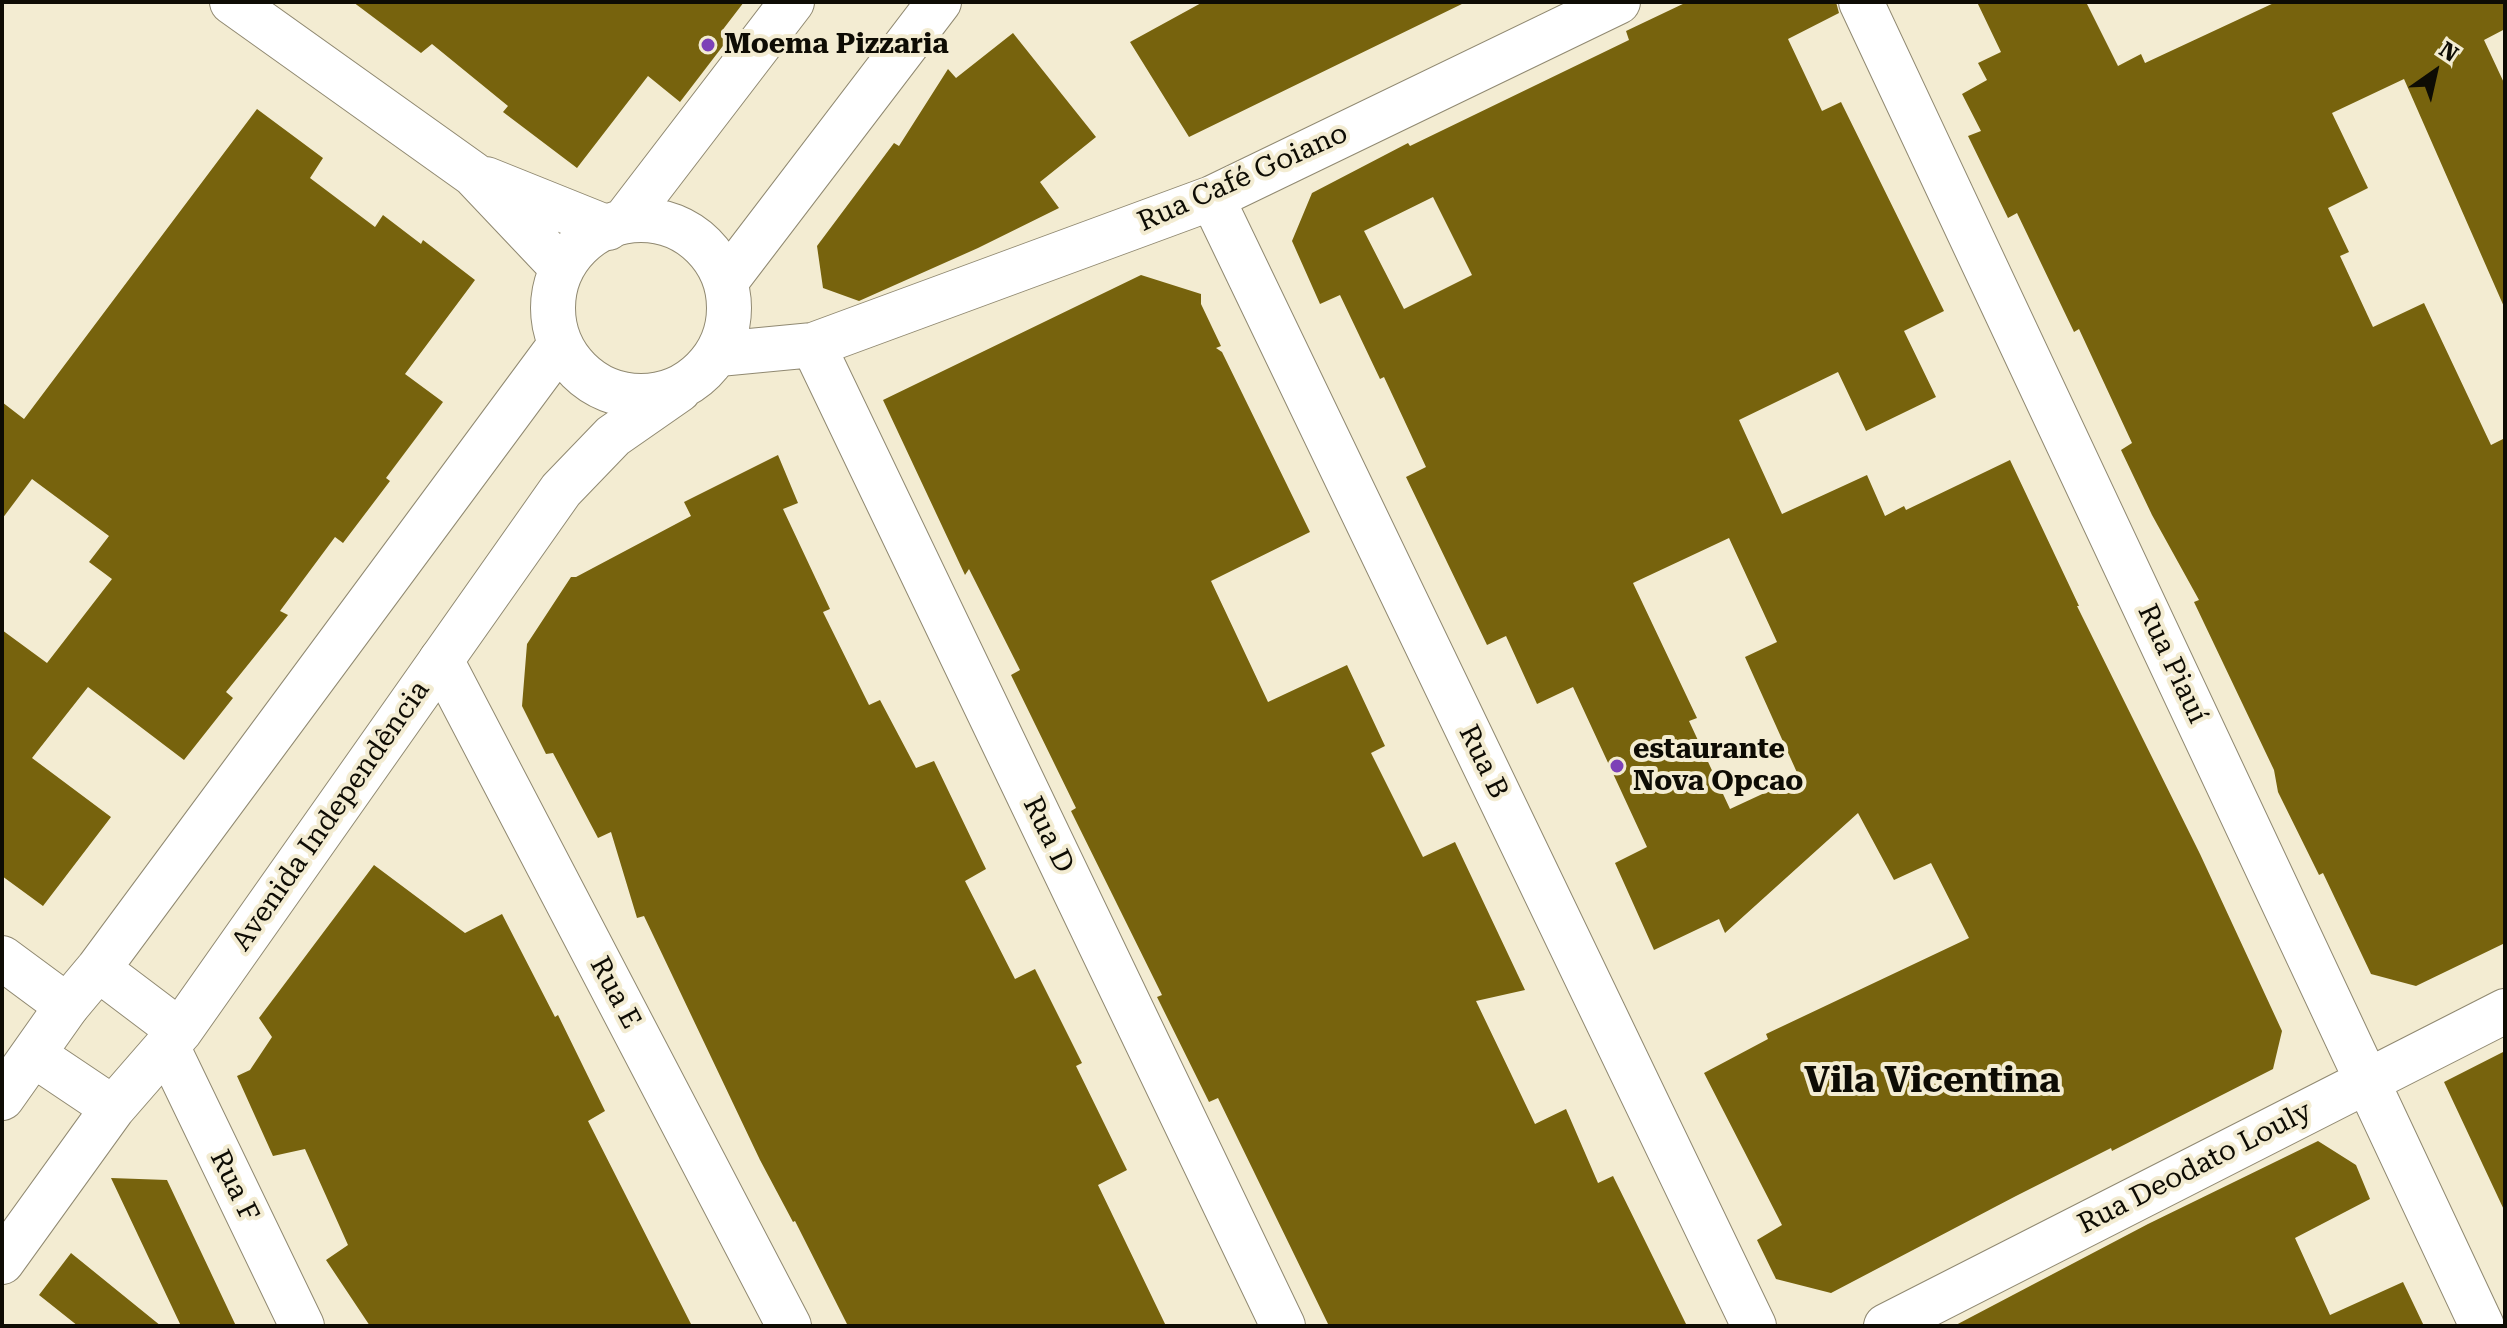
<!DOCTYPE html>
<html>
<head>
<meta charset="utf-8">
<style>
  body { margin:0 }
  #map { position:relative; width:2507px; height:1328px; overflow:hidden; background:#f3ecd2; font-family:"Roboto Serif",serif }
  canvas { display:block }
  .frame { position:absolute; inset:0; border:4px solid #0e0c04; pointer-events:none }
  .north { position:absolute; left:2395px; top:32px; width:80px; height:80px; -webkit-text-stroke:6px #f3ecd2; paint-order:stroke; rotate:34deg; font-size:22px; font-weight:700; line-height:32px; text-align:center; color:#0e0c04 }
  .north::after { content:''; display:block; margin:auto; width:28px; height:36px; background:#0e0c04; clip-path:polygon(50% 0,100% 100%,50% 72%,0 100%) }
</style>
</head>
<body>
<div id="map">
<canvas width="2507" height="1328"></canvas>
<div class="frame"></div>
<div class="north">N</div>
</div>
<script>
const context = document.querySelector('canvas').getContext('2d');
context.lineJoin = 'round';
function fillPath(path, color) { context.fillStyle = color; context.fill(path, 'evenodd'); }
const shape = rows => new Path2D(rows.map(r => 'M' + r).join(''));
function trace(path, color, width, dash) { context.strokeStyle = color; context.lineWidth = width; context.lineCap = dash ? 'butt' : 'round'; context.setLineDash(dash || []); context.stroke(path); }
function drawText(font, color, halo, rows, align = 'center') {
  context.font = font + ' "Roboto Serif",serif'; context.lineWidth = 8; context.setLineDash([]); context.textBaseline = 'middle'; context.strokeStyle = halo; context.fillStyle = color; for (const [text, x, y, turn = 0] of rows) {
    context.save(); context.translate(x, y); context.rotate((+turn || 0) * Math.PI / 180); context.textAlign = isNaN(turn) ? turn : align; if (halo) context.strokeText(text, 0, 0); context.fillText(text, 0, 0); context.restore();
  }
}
const building = shape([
  [353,2,744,2,721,32,729,38,680,102,648,76,577,168,503,112,508,106,432,44,421,53],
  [1203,2,1466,2,1189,137,1130,42],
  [1687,2,1836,2,1839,13,1788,39,1822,111,1841,102,1944,311,1904,331,1936,397,1866,431,1838,372,1739,420,1782,514,1867,475,1885,516,1904,506,1906,510,2010,460,2079,606,2077,606,2200,854,2282,1031,2273,1069,2112,1151,2111,1148,2016,1196,1831,1293,1776,1279,1757,1240,1782,1225,1704,1073,1768,1039,1766,1034,1969,938,1931,863,1894,880,1858,813,1725,933,1719,919,1654,950,1615,863,1647,847,1573,687,1537,704,1506,636,1487,645,1406,477,1426,467,1384,377,1380,379,1340,295,1320,304,1292,241,1312,193,1408,143,1410,146,1629,40,1626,31],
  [1433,197,1472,275,1404,309,1364,231],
  [1729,538,1777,642,1745,657,1799,777,1730,809,1689,721,1697,718,1633,583],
  [1977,2,2086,2,2118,66,2141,54,2145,63,2276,2,2505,2,2505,29,2484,40,2505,85,2505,309,2404,79,2332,113,2368,188,2328,208,2349,252,2340,256,2373,327,2424,303,2491,445,2505,438,2505,943,2416,986,2371,974,2323,873,2319,875,2278,792,2274,770,2194,602,2199,600,2152,515,2121,450,2132,443,2079,329,2074,332,2017,213,2008,218,1968,136,1981,131,1962,94,1987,80,1978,63,2001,52],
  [1013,33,1096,137,1040,182,1059,208,978,248,859,301,823,288,817,246,894,143,899,146,948,69,956,78],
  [257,109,323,158,310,178,375,227,383,215,421,244,423,240,475,280,405,374,443,402,386,478,390,481,343,543,335,537,280,611,288,615,226,692,233,698,184,760,88,687,32,758,111,817,43,906,2,876,2,630,47,663,112,579,89,562,109,536,32,479,2,519,2,402,24,419],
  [1141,275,1201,294,1201,304,1221,346,1216,348,1222,352,1310,532,1211,581,1268,702,1347,665,1385,746,1371,753,1423,857,1455,842,1525,990,1476,1001,1535,1124,1566,1109,1598,1183,1613,1176,1687,1326,1329,1326,1218,1098,1209,1102,1157,997,1162,995,1071,811,1076,808,1011,675,1020,670,969,569,965,575,883,400],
  [778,455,798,503,783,509,830,609,823,612,869,705,880,700,916,768,934,761,986,869,965,881,1015,979,1035,969,1082,1063,1076,1066,1127,1170,1098,1185,1166,1326,848,1326,795,1221,793,1222,760,1160,644,916,637,918,611,832,598,838,553,753,546,754,522,706,527,644,571,577,576,577,691,516,684,502],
  [374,865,465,933,502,914,555,1017,558,1015,605,1111,588,1121,692,1326,370,1326,326,1260,348,1245,305,1149,273,1156,237,1076,250,1070,272,1037,259,1018],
  [2505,1051,2505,1212,2444,1082],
  [2318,1141,2356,1165,2370,1199,2295,1238,2330,1315,2403,1282,2424,1326,1954,1326,2148,1224],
  [111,1178,167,1180,236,1326,181,1326],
  [71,1253,161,1326,78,1326,39,1295]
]);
const street = shape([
  [232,2,473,174,561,267],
  [1861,2,2482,1326],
  [486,179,608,228],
  [1212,198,1754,1326],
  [813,345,1283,1326],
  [719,354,813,345,1212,198,1618,2],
  [441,660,789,1326],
  [2,958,67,1006],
  [167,1046,302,1326],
  [1886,1326,2505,1011]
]);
const secondary = shape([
  '553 308a88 88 0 1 1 176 0a88 88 0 1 1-176 0Z',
  [625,220,792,2],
  [727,280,939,2],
  [98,969,180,1031],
  [34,1055,113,1108],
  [2,1098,67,1006,98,969,559,346],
  [2,1262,113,1108,180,1031,561,490,613,436,679,390]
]);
const markers = [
  [708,45,8,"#7d41b7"],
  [1617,766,8,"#7d41b7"]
];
const poiNames = [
  ["Moema Pizzaria",724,45],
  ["estaurante",1633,750],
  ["Nova Opcao",1633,782]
];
const streetNames = [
  ["Rua Café Goiano",1243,178,-24],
  ["Rua Piauí",2172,664,65],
  ["Rua B",1483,762,64],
  ["Avenida Independência",331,816,-55],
  ["Rua D",1048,835,64],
  ["Rua E",615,993,62],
  ["Rua Deodato Louly",2195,1168,-27],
  ["Rua F",234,1186,64]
];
const districtNames = [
  ["Vila Vicentina",1932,1081]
];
fillPath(building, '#77630d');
trace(street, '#908971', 46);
trace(secondary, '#908971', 46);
trace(street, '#fff', 44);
trace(secondary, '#fff', 44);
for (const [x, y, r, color] of markers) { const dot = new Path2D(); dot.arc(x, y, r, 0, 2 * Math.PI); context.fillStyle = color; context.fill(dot); trace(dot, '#f3ecd2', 3); }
drawText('bold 28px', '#0e0c04', '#f3ecd2', poiNames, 'left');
drawText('28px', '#0e0c04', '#f3ecd2', streetNames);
drawText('bold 36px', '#0e0c04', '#f3ecd2', districtNames);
</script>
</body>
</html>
